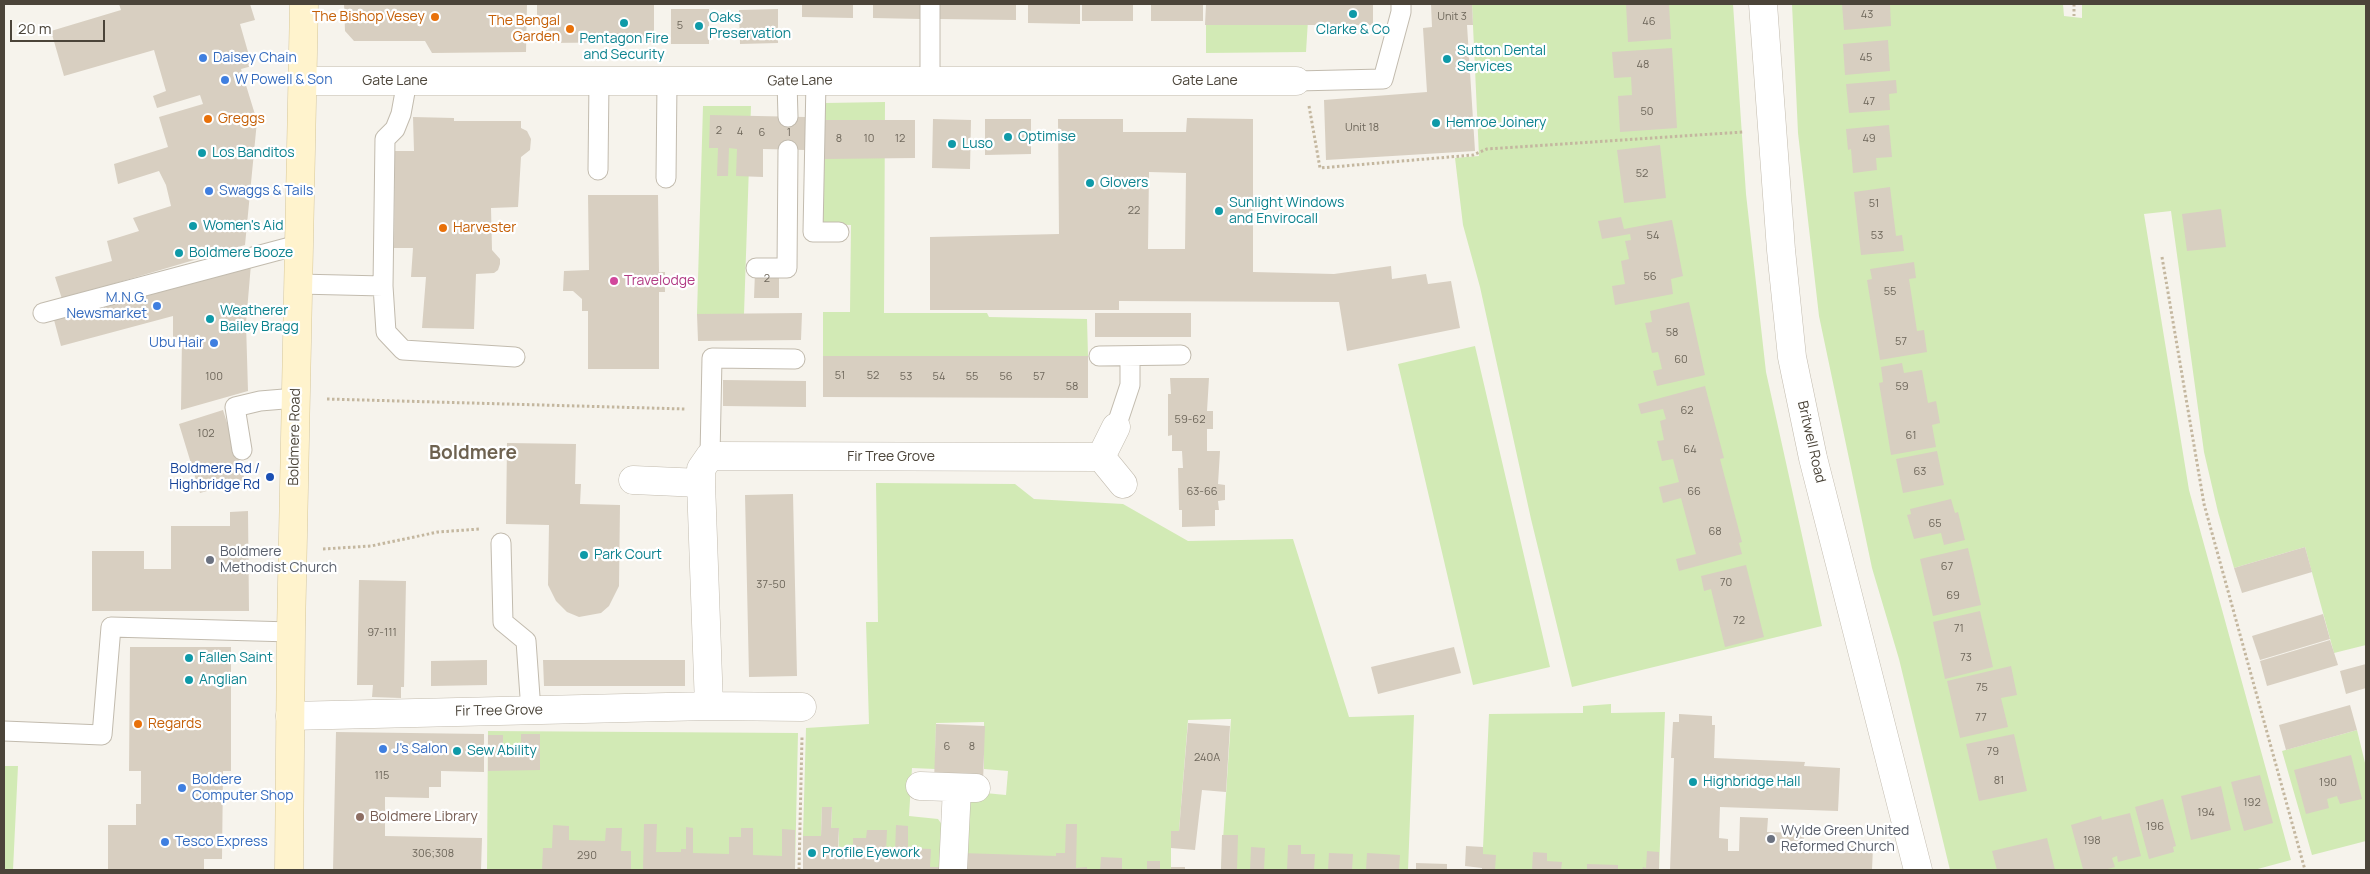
<!DOCTYPE html>
<html>
<head>
<meta charset="utf-8">
<style>
  body { margin:0 }
  #map { position:relative; width:2370px; height:874px; overflow:hidden; background:#f6f3ec; font-family:Manrope,sans-serif }
  canvas { display:block }
  .frame { position:absolute; inset:0; border:5px solid #4b4439; pointer-events:none }
  .scale { position:absolute; left:10px; top:20px; width:95px; height:22px; box-sizing:border-box; border:2px solid #4b4439; border-top:0; padding-left:6px; font-size:15px; line-height:18px; white-space:nowrap; color:#4b4439; -webkit-text-stroke:4px #fff; paint-order:stroke }
</style>
</head>
<body>
<div id="map">
<canvas width="2370" height="874"></canvas>
<div class="frame"></div>
<div class="scale">20 m</div>
</div>
<script>
const context = document.querySelector('canvas').getContext('2d');
context.lineJoin = 'round';
function fillPath(path, color) { context.fillStyle = color; context.fill(path, 'evenodd'); }
const shape = rows => new Path2D(rows.map(r => 'M' + r).join(''));
function trace(path, color, width, dash) { context.strokeStyle = color; context.lineWidth = width; context.lineCap = dash ? 'butt' : 'round'; context.setLineDash(dash || []); context.stroke(path); }
function drawText(font, color, halo, rows, align = 'center') {
  context.font = font + ' Manrope,sans-serif'; context.lineWidth = 4.5; context.setLineDash([]); context.textBaseline = 'middle'; context.strokeStyle = halo; context.fillStyle = color; for (const [text, x, y, turn = 0] of rows) {
    context.save(); context.translate(x, y); context.rotate((+turn || 0) * Math.PI / 180); context.textAlign = isNaN(turn) ? turn : align; if (halo) context.strokeText(text, 0, 0); context.fillText(text, 0, 0); context.restore();
  }
}
const green = shape([
  [1206,4,1309,4,1306,52,1206,53],
  [1472,4,1733,4,1746,194,1766,372,1822,626,1572,687,1531,519,1480,287,1463,225,1455,158,1479,156],
  [1792,4,2063,4,2064,16,2082,18,2082,4,2366,4,2366,645,2334,653,2305,547,2234,568,2218,512,2204,452,2171,211,2144,214,2189,490,2291,860,2254,870,1950,870,1899,659,1872,568,1819,316,1798,133],
  [885,102,884,313,987,313,989,317,1087,319,1088,356,823,356,823,312,850,312,851,225,822,224,825,103],
  [703,106,751,106,744,314,697,314],
  [1475,346,1550,667,1473,685,1398,364],
  [876,483,1015,484,1034,499,1123,504,1188,541,1293,539,1349,717,1414,715,1408,870,1221,870,1231,719,1188,720,1179,831,1171,831,1171,870,960,870,965,803,985,793,1006,795,1008,771,984,769,984,722,936,723,935,769,912,768,909,816,938,819,948,833,948,870,838,870,839,828,831,828,832,807,822,807,821,836,803,836,806,728,869,724,866,622,878,622],
  [1611,704,1611,713,1665,712,1659,870,1482,870,1489,714,1583,713,1583,706],
  [2357,730,2366,767,2366,841,2312,855,2282,751],
  [488,731,798,733,795,870,487,870],
  [4,766,18,766,13,870,4,870]
]);
const building = shape([
  [119,4,250,4,255,20,240,24,252,66,241,69,257,121,245,245,62,299,55,277,112,261,107,241,139,231,133,218,171,206,166,185,159,171,118,184,114,164,168,147,159,117,203,104,200,95,157,108,153,96,166,91,154,50,64,76,51,31,121,10],
  [344,4,527,4,526,52,432,53,425,41,354,41,345,31],
  [537,4,654,4,654,42,546,43,546,16,537,16],
  [802,4,853,4,853,18,802,17],
  [873,4,921,4,921,19,873,18],
  [939,4,1016,4,1016,20,939,19],
  [1028,4,1080,4,1080,24,1028,23],
  [1082,4,1133,4,1133,21,1082,21],
  [1151,4,1203,4,1203,21,1151,21],
  [1206,4,1373,4,1373,25,1205,25],
  [1431,4,1472,4,1473,25,1467,25,1475,151,1326,160,1324,100,1427,92,1423,28,1432,27],
  [1626,4,1669,4,1671,39,1628,42],
  [1842,4,1890,4,1891,26,1844,30],
  [671,9,709,9,709,44,671,44],
  [778,9,778,43,740,44,739,10],
  [1888,40,1890,71,1845,75,1843,44],
  [1672,48,1677,128,1620,132,1618,96,1632,95,1631,77,1614,78,1612,52],
  [1896,80,1897,93,1889,94,1890,110,1849,113,1846,84],
  [710,115,805,117,805,150,763,149,763,177,736,176,737,149,729,148,728,176,717,176,718,148,709,148],
  [413,117,454,118,454,121,521,121,521,128,527,131,531,139,530,150,521,157,518,207,491,208,492,250,500,259,500,264,498,270,494,273,476,274,474,329,422,328,426,277,411,277,413,248,394,248,395,151,414,151],
  [1187,118,1253,119,1253,272,1334,274,1391,266,1392,279,1426,274,1428,284,1451,281,1460,328,1347,351,1339,302,1119,301,1119,310,930,310,930,237,1059,234,1058,119,1123,119,1123,132,1186,132],
  [1149,172,1186,173,1185,249,1148,249],
  [933,119,971,120,970,169,932,168],
  [985,119,1031,119,1031,154,985,155],
  [825,120,915,120,915,158,825,159],
  [1889,125,1892,157,1876,158,1877,170,1853,173,1851,149,1848,150,1846,129],
  [1660,145,1666,198,1624,203,1617,150],
  [1890,187,1896,236,1902,235,1904,251,1861,255,1854,192],
  [588,195,658,195,659,272,665,272,665,292,659,292,659,369,588,369,588,311,582,311,582,299,573,291,563,291,564,271,589,270],
  [2221,209,2226,247,2187,251,2182,214],
  [1621,217,1624,229,1672,220,1683,276,1671,279,1673,294,1615,305,1612,286,1625,284,1621,261,1629,259,1625,241,1631,240,1630,234,1602,239,1598,221],
  [1914,262,1916,278,1909,279,1917,331,1924,330,1927,352,1880,360,1867,280,1872,279,1870,269],
  [251,264,246,323,248,391,181,410,182,336,173,338,173,316,61,346,54,320],
  [779,271,779,298,754,298,755,272],
  [1689,302,1705,375,1657,386,1653,371,1662,369,1658,352,1652,353,1645,323,1652,322,1650,311],
  [802,313,801,340,698,341,697,314],
  [1095,313,1191,313,1191,337,1095,337],
  [823,356,1088,356,1088,398,823,397],
  [1902,363,1904,373,1922,370,1928,403,1936,401,1940,423,1932,425,1936,447,1891,455,1879,383,1883,382,1881,367],
  [1170,378,1209,378,1207,411,1213,411,1213,429,1207,429,1207,451,1220,451,1218,484,1225,485,1225,500,1218,501,1219,510,1215,510,1215,526,1182,527,1182,510,1179,510,1178,468,1183,468,1182,451,1172,451,1172,435,1168,436,1168,394,1171,394],
  [723,380,806,381,806,407,723,406],
  [1705,386,1724,458,1720,459,1742,542,1739,543,1742,554,1679,571,1676,559,1696,554,1681,498,1663,503,1659,487,1679,482,1673,459,1662,461,1657,441,1664,440,1660,421,1666,419,1663,409,1641,414,1638,404],
  [223,410,245,480,200,493,179,424],
  [507,443,576,444,575,484,581,484,580,504,620,505,619,586,609,606,601,613,579,617,567,612,556,601,548,585,549,525,506,524],
  [1937,451,1944,485,1903,493,1896,459],
  [793,494,797,676,749,677,745,495],
  [1951,499,1955,513,1958,512,1965,540,1944,545,1941,533,1914,539,1907,515,1911,514,1910,509],
  [248,511,249,611,92,611,92,551,144,551,144,569,171,569,171,526,230,526,230,512],
  [2305,547,2312,572,2242,593,2234,568],
  [1968,548,1981,605,1933,616,1920,559],
  [1746,565,1764,637,1725,647,1711,589,1704,591,1701,576],
  [359,580,406,581,404,687,401,687,401,698,372,697,373,685,357,685],
  [1980,611,1993,667,1945,679,1933,622],
  [2323,614,2330,639,2260,660,2252,636],
  [2330,640,2338,665,2267,686,2260,661],
  [130,647,231,647,231,771,223,771,222,859,204,859,204,870,108,870,108,825,136,825,136,804,141,804,141,771,129,771],
  [1454,647,1461,673,1378,694,1371,667],
  [487,660,487,685,431,686,431,661],
  [543,660,685,660,685,686,544,686],
  [2366,664,2366,688,2346,694,2340,671],
  [2011,666,2017,695,2001,698,2008,727,1960,738,1947,681],
  [2350,705,2357,730,2286,750,2279,725],
  [1679,714,1712,716,1712,725,1715,725,1714,758,1805,762,1804,766,1840,768,1838,811,1720,807,1719,838,1728,839,1728,851,1739,851,1740,817,1768,818,1767,832,1804,833,1803,850,1850,853,1851,846,1873,847,1872,870,1670,870,1674,758,1671,758,1673,722,1679,722],
  [1188,723,1230,726,1226,792,1202,790,1195,850,1171,848,1171,831,1179,831],
  [936,724,985,726,983,782,934,781],
  [336,732,484,734,484,772,441,771,441,787,429,787,429,798,385,797,385,836,482,838,481,870,333,870],
  [521,734,540,734,540,770,488,771,488,735,503,735,503,751,521,751],
  [2014,734,2027,791,1979,801,1966,744],
  [2351,755,2362,799,2340,804,2337,796,2327,799,2329,808,2306,814,2294,770],
  [2260,775,2273,823,2244,831,2231,782],
  [2221,786,2231,830,2191,840,2181,796],
  [2163,799,2176,846,2173,847,2174,852,2149,859,2135,807],
  [822,807,832,807,831,828,839,828,838,849,853,850,853,838,866,838,867,830,887,830,886,852,895,852,896,825,908,826,908,848,931,849,930,867,948,867,948,870,803,870,803,836,821,836],
  [2130,813,2141,856,2118,862,2117,856,2112,858,2115,867,2104,870,2083,869,2071,825,2101,816,2102,820],
  [644,824,657,824,656,852,681,852,681,849,686,849,686,827,693,828,693,853,729,854,729,837,741,837,741,828,753,828,753,855,782,856,782,829,795,830,795,870,643,870],
  [1066,824,1077,824,1076,868,1087,867,1087,870,960,870,961,853,1056,856,1056,853,1065,853],
  [553,825,569,826,569,840,605,841,606,828,622,828,621,851,631,851,631,870,542,870,543,848,552,848],
  [1222,835,1238,835,1237,869,1240,870,1221,870],
  [2047,838,2055,870,1997,870,1992,851],
  [1288,845,1301,845,1301,854,1315,854,1314,870,1287,870],
  [1466,846,1483,847,1483,854,1496,855,1495,870,1482,870,1482,868,1465,866],
  [1251,847,1265,848,1264,870,1250,870],
  [1647,851,1659,852,1659,870,1642,870,1643,867,1646,868],
  [1533,852,1547,853,1547,861,1562,862,1561,870,1532,870],
  [1329,853,1353,854,1352,870,1328,870],
  [1367,853,1400,855,1399,870,1366,870],
  [1101,857,1122,858,1122,870,1100,870],
  [1147,861,1160,861,1160,870,1147,870],
  [1416,863,1447,864,1447,870,1416,870],
  [1587,864,1618,865,1618,870,1587,870],
  [1171,867,1185,867,1185,870,1171,870]
]);
const path = shape([
  [2074,4,2074,16],
  [1309,106,1320,168,1473,155,1487,149,1743,132],
  [2162,257,2204,504,2305,870],
  [327,399,685,409],
  [323,549,371,546,438,532,480,529],
  [799,870,802,737]
]);
const service = shape([
  [407,81,401,114,395,129,385,139,383,286,386,332,403,350,515,357],
  [816,81,813,232,839,232],
  [930,81,930,4],
  [1296,81,1383,79,1401,12,1401,4],
  [787,82,788,117],
  [598,170,599,81],
  [666,178,667,82],
  [756,268,787,268,788,150],
  [298,284,383,286],
  [43,313,298,245],
  [1099,356,1181,355],
  [1116,427,1130,385,1130,356],
  [242,450,235,407,260,401,296,398],
  [710,456,712,358,795,359],
  [501,543,503,622,526,641,531,711],
  [4,731,102,735,111,627,291,632]
]);
const minor = shape([
  [1763,4,1781,250,1792,357,1813,458,1918,870],
  [304,81,1296,81],
  [1116,427,1101,457,1123,484],
  [633,480,701,483],
  [709,706,701,483,701,469,710,456,1101,457],
  [290,716,709,706,802,707],
  [920,786,976,788],
  [953,870,957,788]
]);
const secondary = shape([
  [289,870,291,632,304,4]
]);
const markers = [
  [1353,14,5,"#0f9aa8"],
  [435,17,5,"#e8710a"],
  [624,23,5,"#0f9aa8"],
  [699,26,5,"#0f9aa8"],
  [570,29,5,"#e8710a"],
  [203,58,5,"#3f7fe0"],
  [1447,59,5,"#0f9aa8"],
  [225,80,5,"#3f7fe0"],
  [208,119,5,"#e8710a"],
  [1436,123,5,"#0f9aa8"],
  [1008,137,5,"#0f9aa8"],
  [952,144,5,"#0f9aa8"],
  [202,153,5,"#0f9aa8"],
  [1090,183,5,"#0f9aa8"],
  [209,191,5,"#3f7fe0"],
  [1219,211,5,"#0f9aa8"],
  [193,226,5,"#0f9aa8"],
  [443,228,5,"#e8710a"],
  [179,253,5,"#0f9aa8"],
  [614,281,5,"#d1479c"],
  [157,306,5,"#3f7fe0"],
  [210,319,5,"#0f9aa8"],
  [214,343,5,"#3f7fe0"],
  [270,477,5,"#1a4fb4"],
  [584,555,5,"#0f9aa8"],
  [210,560,5,"#6b7280"],
  [189,658,5,"#0f9aa8"],
  [189,680,5,"#0f9aa8"],
  [138,724,5,"#e8710a"],
  [383,749,5,"#3f7fe0"],
  [457,751,5,"#0f9aa8"],
  [1693,782,5,"#0f9aa8"],
  [182,788,5,"#3f7fe0"],
  [360,817,5,"#8d6e63"],
  [1771,839,5,"#6b7280"],
  [165,842,5,"#3f7fe0"],
  [812,853,5,"#0f9aa8"]
];
const numberNames = [
  ["43",1867,15],
  ["Unit 3",1452,17],
  ["46",1649,22],
  ["5",680,26],
  ["45",1866,58],
  ["48",1643,65],
  ["47",1869,102],
  ["50",1647,112],
  ["Unit 18",1362,128],
  ["2",719,131],
  ["4",740,132],
  ["6",762,133],
  ["1",789,133],
  ["8",839,139],
  ["10",869,139],
  ["12",900,139],
  ["49",1869,139],
  ["52",1642,174],
  ["51",1874,204],
  ["22",1134,211],
  ["54",1653,236],
  ["53",1877,236],
  ["56",1650,277],
  ["2",767,279],
  ["55",1890,292],
  ["58",1672,333],
  ["57",1901,342],
  ["60",1681,360],
  ["51",840,376],
  ["52",873,376],
  ["100",214,377],
  ["53",906,377],
  ["54",939,377],
  ["55",972,377],
  ["56",1006,377],
  ["57",1039,377],
  ["58",1072,387],
  ["59",1902,387],
  ["62",1687,411],
  ["59-62",1190,420],
  ["102",206,434],
  ["61",1911,436],
  ["64",1690,450],
  ["63",1920,472],
  ["63-66",1202,492],
  ["66",1694,492],
  ["65",1935,524],
  ["68",1715,532],
  ["67",1947,567],
  ["70",1726,583],
  ["37-50",771,585],
  ["69",1953,596],
  ["72",1739,621],
  ["71",1959,629],
  ["97-111",382,633],
  ["73",1966,658],
  ["75",1982,688],
  ["77",1981,718],
  ["6",947,747],
  ["8",972,747],
  ["79",1993,752],
  ["240A",1207,758],
  ["115",382,776],
  ["81",1999,781],
  ["190",2328,783],
  ["192",2252,803],
  ["194",2206,813],
  ["196",2155,827],
  ["198",2092,841],
  ["306;308",433,854],
  ["290",587,856]
];
const foodNames = [
  ["The Bishop Vesey",425,17,"right"],
  ["The Bengal",560,21,"right"],
  ["Garden",560,37,"right"],
  ["Greggs",218,119],
  ["Harvester",453,228],
  ["Regards",148,724]
];
const cultureNames = [
  ["Oaks",709,18],
  ["Preservation",709,34],
  ["Clarke & Co",1353,30,"center"],
  ["Pentagon Fire",624,39,"center"],
  ["and Security",624,55,"center"],
  ["Sutton Dental",1457,51],
  ["Services",1457,67],
  ["Hemroe Joinery",1446,123],
  ["Optimise",1018,137],
  ["Luso",962,144],
  ["Los Banditos",212,153],
  ["Glovers",1100,183],
  ["Sunlight Windows",1229,203],
  ["and Envirocall",1229,219],
  ["Women's Aid",203,226],
  ["Boldmere Booze",189,253],
  ["Weatherer",220,311],
  ["Bailey Bragg",220,327],
  ["Park Court",594,555],
  ["Fallen Saint",199,658],
  ["Anglian",199,680],
  ["Sew Ability",467,751],
  ["Highbridge Hall",1703,782],
  ["Profile Eyework",822,853]
];
const shopNames = [
  ["Daisey Chain",213,58],
  ["W Powell & Son",235,80],
  ["Swaggs & Tails",219,191],
  ["M.N.G.",147,298,"right"],
  ["Newsmarket",147,314,"right"],
  ["Ubu Hair",204,343,"right"],
  ["J's Salon",393,749],
  ["Boldere",192,780],
  ["Computer Shop",192,796],
  ["Tesco Express",175,842]
];
const streetNames = [
  ["Gate Lane",395,81],
  ["Gate Lane",800,81,-1],
  ["Gate Lane",1205,81],
  ["Boldmere Road",295,437,-89],
  ["Britwell Road",1811,442,77],
  ["Fir Tree Grove",891,457],
  ["Fir Tree Grove",499,711,-1]
];
const hotelNames = [
  ["Travelodge",624,281]
];
const transitNames = [
  ["Boldmere Rd /",260,469],
  ["Highbridge Rd",260,485]
];
const worshipNames = [
  ["Boldmere",220,552],
  ["Methodist Church",220,568],
  ["Wylde Green United",1781,831],
  ["Reformed Church",1781,847]
];
const educationNames = [
  ["Boldmere Library",370,817]
];
const districtNames = [
  ["Boldmere",473,454]
];
fillPath(green, '#d2eab5');
fillPath(building, '#d8cfc1');
trace(service, '#c2bbae', 21);
trace(minor, '#c2bbae', 29);
trace(secondary, '#d6c79b', 29);
trace(path, '#c4b79f', 3, [2.5, 2.5]);
trace(service, '#fff', 19);
trace(minor, '#fff', 28);
trace(secondary, '#fff3cd', 28);
for (const [x, y, r, color] of markers) { const dot = new Path2D(); dot.arc(x, y, r, 0, 2 * Math.PI); context.fillStyle = color; context.fill(dot); trace(dot, '#fff', 2); }
drawText('11px', '#6e675b', null, numberNames);
drawText('14px', '#c56008', '#fff', foodNames, 'left');
drawText('14px', '#0d838f', '#fff', cultureNames, 'left');
drawText('14px', '#366cbe', '#fff', shopNames, 'left');
drawText('14px', '#4b4439', '#fff', streetNames);
drawText('14px', '#b23c85', '#fff', hotelNames, 'left');
drawText('14px', '#164399', '#fff', transitNames, 'right');
drawText('14px', '#5b616d', '#fff', worshipNames, 'left');
drawText('14px', '#785e54', '#fff', educationNames, 'left');
drawText('bold 19px', '#6e6250', '#fff', districtNames);
</script>
</body>
</html>
